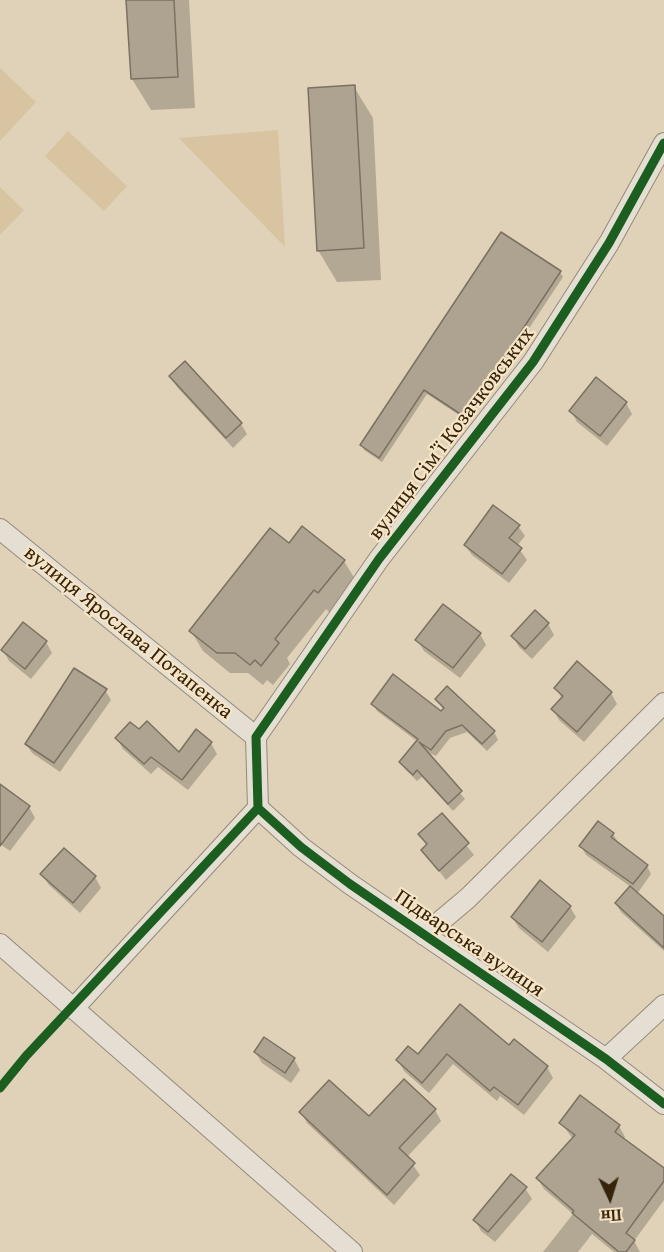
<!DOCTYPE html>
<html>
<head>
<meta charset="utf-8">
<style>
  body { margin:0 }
  #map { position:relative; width:664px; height:1252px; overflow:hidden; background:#e0d2b8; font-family:"Gentium Book Plus",serif }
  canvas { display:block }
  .north { position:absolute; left:580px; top:1168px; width:60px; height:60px; -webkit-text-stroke:4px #f6e4c6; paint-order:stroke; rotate:176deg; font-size:16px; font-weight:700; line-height:24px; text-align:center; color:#35230b }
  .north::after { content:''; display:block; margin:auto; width:21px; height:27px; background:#35230b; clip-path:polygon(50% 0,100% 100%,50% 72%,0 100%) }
</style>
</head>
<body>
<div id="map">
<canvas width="664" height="1252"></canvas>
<div class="north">Пн</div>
</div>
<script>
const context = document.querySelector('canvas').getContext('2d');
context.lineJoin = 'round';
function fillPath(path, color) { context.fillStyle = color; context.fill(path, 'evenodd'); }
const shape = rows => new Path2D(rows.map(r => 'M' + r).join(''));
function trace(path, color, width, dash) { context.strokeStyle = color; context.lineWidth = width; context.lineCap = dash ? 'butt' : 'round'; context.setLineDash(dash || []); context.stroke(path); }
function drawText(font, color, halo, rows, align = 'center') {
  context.font = font + ' "Gentium Book Plus",serif'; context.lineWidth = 4.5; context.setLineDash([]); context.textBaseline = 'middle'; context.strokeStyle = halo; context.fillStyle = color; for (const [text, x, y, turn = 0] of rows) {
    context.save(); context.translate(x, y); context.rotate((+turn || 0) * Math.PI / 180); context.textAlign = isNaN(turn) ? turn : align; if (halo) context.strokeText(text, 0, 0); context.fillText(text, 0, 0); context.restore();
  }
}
const green = shape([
  [0,68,36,102,0,141],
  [278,130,285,247,179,138],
  [68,131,127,186,104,211,45,156],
  [0,187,24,210,0,235]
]);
const shadow = shape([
  [128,0,189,0,195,108,151,110,132,79],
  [354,87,373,118,381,280,337,282,318,250],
  [502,234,560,272,563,277,468,421,427,394,382,462,364,450,362,445],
  [171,377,241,424,247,434,233,448,177,387],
  [596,380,626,403,632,414,607,446,577,422,571,411],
  [518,526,525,536,517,546,527,560,509,583,472,555,465,545],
  [289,545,344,561,356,581,330,613,326,609,287,658,290,664,273,685,267,680,263,685,248,673,230,673,203,651,191,631],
  [548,624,554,635,532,659,519,647,513,637],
  [480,634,486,645,460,678,424,651,417,640],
  [46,642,52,653,31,679,9,661,3,650],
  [578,663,611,693,617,704,584,742,559,720,553,709,562,699,556,688],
  [105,690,111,700,60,772,32,753,26,744],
  [436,699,494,732,498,740,487,751,467,732,450,738,436,756,423,750,465,799,453,811,422,777,417,781,405,769,400,762,418,742,377,711,373,704,442,713,444,710],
  [117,738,179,754,211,743,217,754,188,790,158,767,151,774,123,749],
  [0,785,29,807,35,818,10,851,0,844],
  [442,815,474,855,446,880,423,850,427,846,420,835],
  [613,834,618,842,647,866,651,874,637,894,664,918,664,951,621,912,616,904,631,887,586,855,581,846],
  [42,875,95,877,101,888,80,913,49,885],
  [570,907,576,917,548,952,519,928,512,917],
  [514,1041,547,1067,553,1078,524,1115,500,1096,497,1101,453,1064,429,1093,404,1071,398,1060,509,1047],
  [255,1052,294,1059,300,1070,291,1083,262,1063],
  [581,1097,619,1126,625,1137,623,1140,664,1170,664,1200,634,1241,640,1252,614,1252,592,1234,578,1252,543,1252,573,1214,544,1189,538,1179,573,1139,561,1123],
  [435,1110,441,1121,407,1157,420,1175,394,1205,307,1123,301,1112,369,1118],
  [525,1188,532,1199,495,1242,481,1231,475,1220]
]);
const building = shape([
  [126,0,174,0,178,77,131,79,126,0],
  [355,85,364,248,317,251,308,88,355,85],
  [501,232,561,271,465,417,424,390,379,458,360,445,501,232],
  [185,361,242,423,226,438,169,376,185,361],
  [596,377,627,402,600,436,569,411,596,377],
  [493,505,520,525,509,538,522,548,502,574,464,545,493,505],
  [302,526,345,560,318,593,314,590,275,639,279,643,261,666,255,660,250,665,235,653,217,653,189,631,270,528,289,543,302,526],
  [443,604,481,633,453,668,415,640,443,604],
  [535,610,549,623,525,649,511,636,535,610],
  [23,622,47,641,25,669,1,650,23,622],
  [577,661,612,692,577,732,551,709,563,696,554,688,577,661],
  [74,668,107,689,54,763,25,744,74,668],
  [393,674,441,711,444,708,435,699,447,686,495,731,482,744,462,725,446,731,431,750,419,742,462,791,448,804,417,770,413,775,399,762,418,739,371,704,393,674],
  [147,721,179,752,196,729,212,742,182,780,151,757,144,764,115,738,130,722,139,729,147,721],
  [0,784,30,806,0,846,0,784],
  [442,813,469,843,439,871,421,850,427,844,418,834,442,813],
  [598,821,614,833,611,837,648,865,633,884,579,846,598,821],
  [64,848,96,876,73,903,40,874,64,848],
  [540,880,571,906,542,942,511,917,540,880],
  [630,886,664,916,664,948,615,903,630,886],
  [460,1004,509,1045,514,1039,548,1066,518,1105,494,1087,490,1091,447,1054,422,1083,396,1060,408,1046,418,1054,460,1004],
  [264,1037,295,1058,285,1073,254,1052,264,1037],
  [404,1079,436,1109,399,1148,415,1163,387,1195,299,1112,329,1080,369,1116,404,1079],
  [580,1095,620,1125,615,1132,664,1168,664,1181,626,1233,635,1240,626,1252,619,1252,572,1213,574,1211,536,1178,575,1135,559,1123,580,1095],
  [511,1174,527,1187,488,1232,473,1220,511,1174]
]);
const minor = shape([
  [0,529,256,737],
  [256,737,379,559,533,362,609,243,664,143],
  [258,808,301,847,350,884,606,1059,664,1104],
  [424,935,468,898,664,703],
  [0,944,352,1252],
  [73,1009,258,808,256,737],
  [606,1059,664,1005]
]);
const cycleway = shape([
  [258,808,301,847,350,884,606,1059,664,1104],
  [0,1088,26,1056,258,808,256,737,379,559,533,362,609,243,664,143]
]);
const streetNames = [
  ["вулиця Сімʼї Козачковських",452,434,-53],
  ["вулиця Ярослава Потапенка",128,633,39],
  ["Підварська вулиця",469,944,34]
];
fillPath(green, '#d8c4a0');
fillPath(shadow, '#0003');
fillPath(building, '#ada390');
trace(building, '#7a7161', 1.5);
trace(minor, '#938977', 22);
trace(minor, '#e5ded2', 20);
trace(cycleway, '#1b5e20', 9);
drawText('21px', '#35230b', '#f6e4c6', streetNames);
</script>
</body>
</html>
